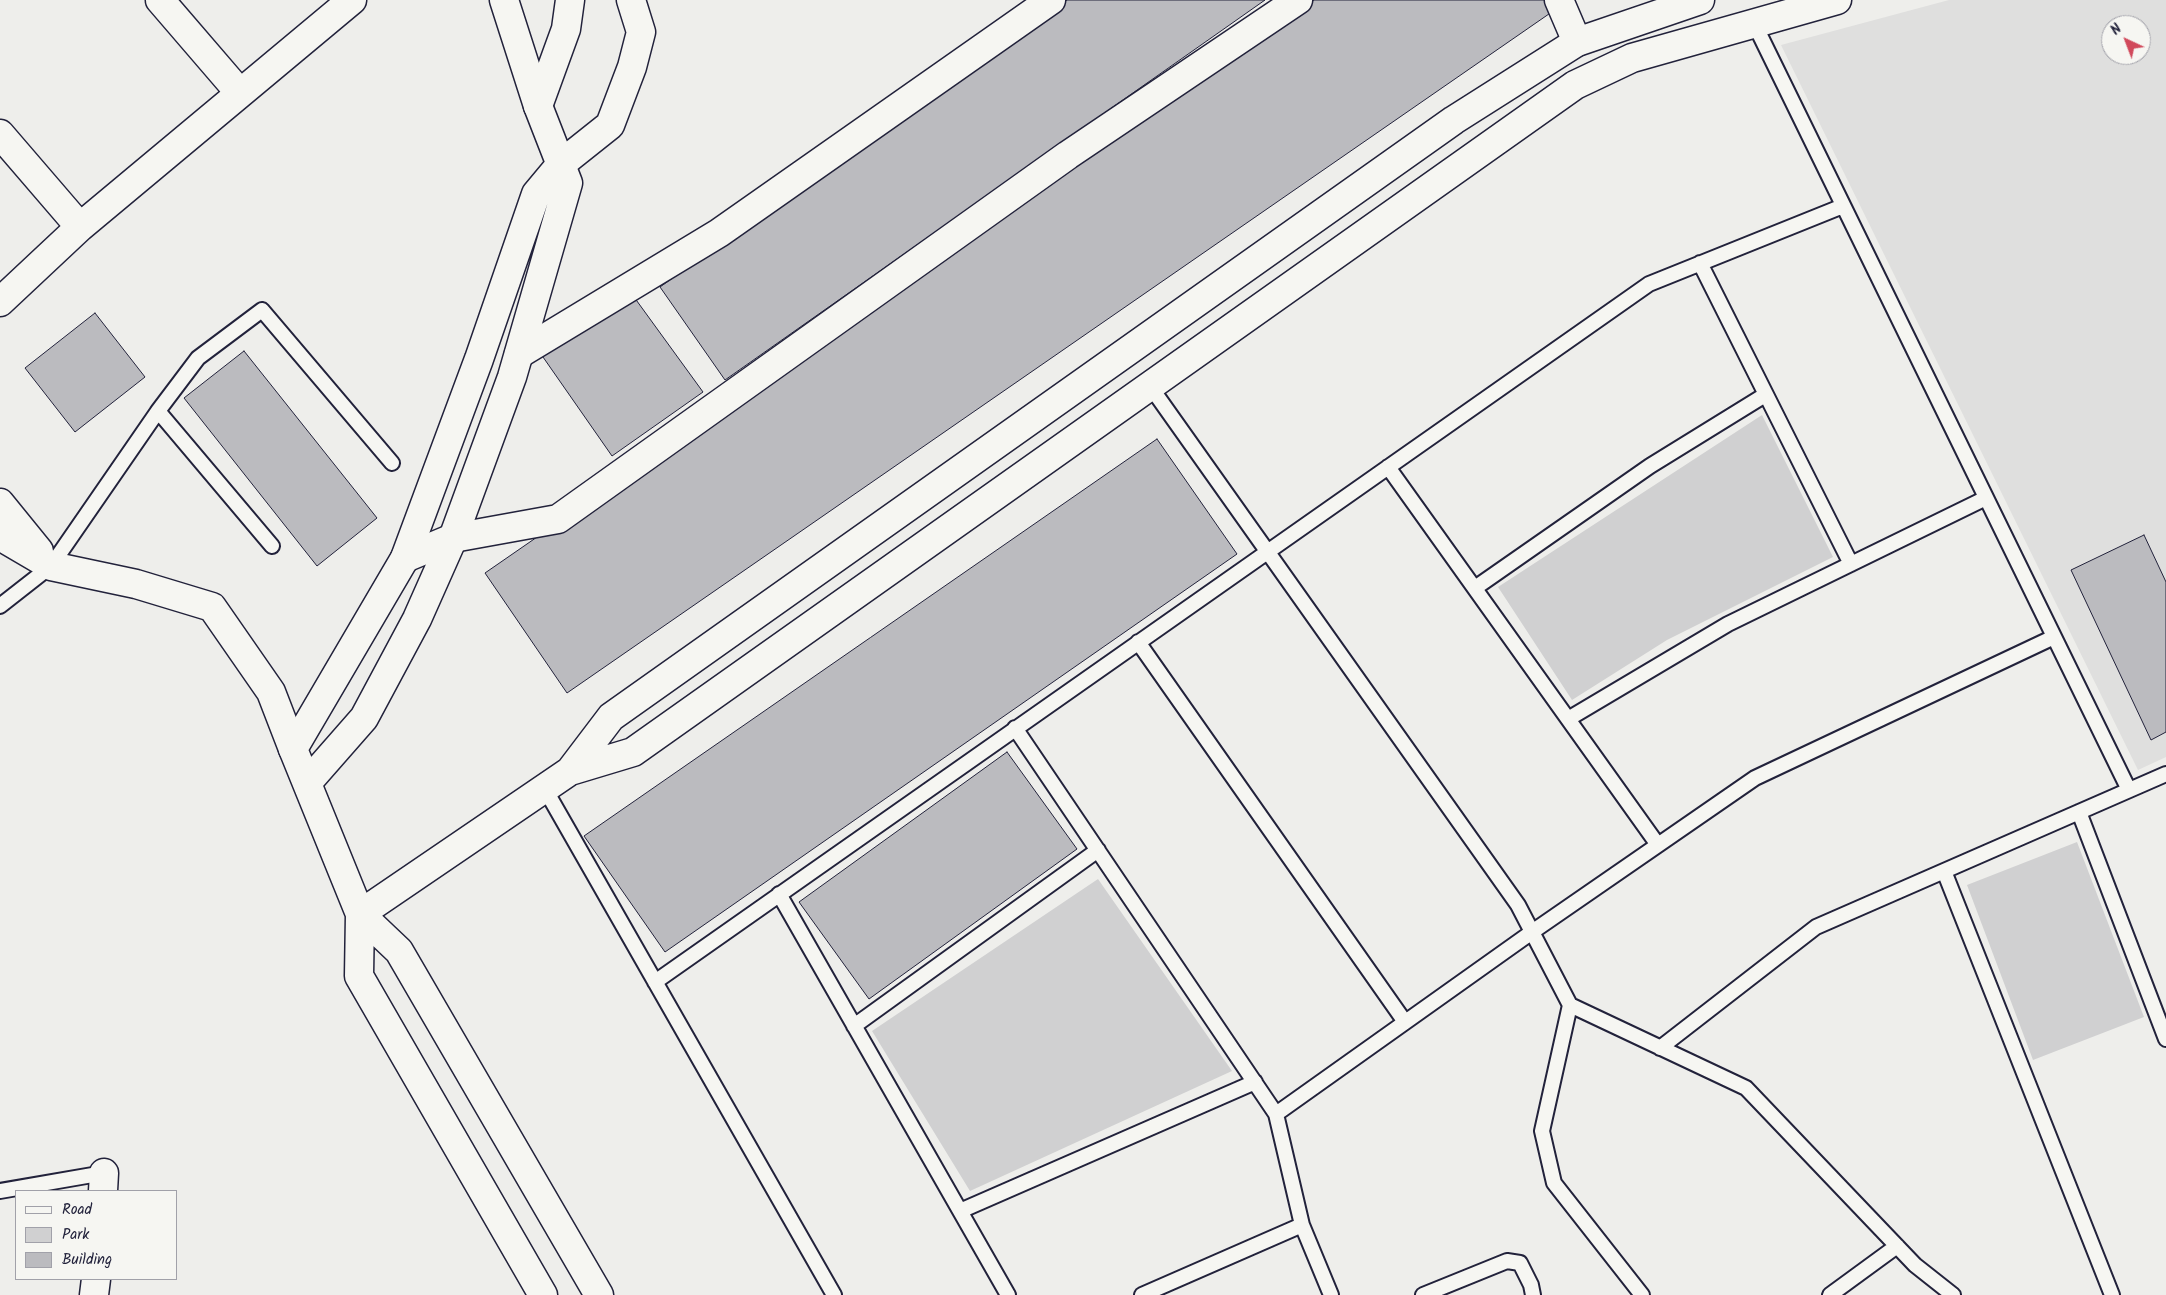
<!DOCTYPE html>
<html>
<head>
<meta charset="utf-8">
<style>
  body { margin:0 }
  #map { position:relative; width:2166px; height:1295px; overflow:hidden; background:#eeeeeb; font-family:Kalam,sans-serif }
  canvas { display:block }
  .legend { position:absolute; left:15px; top:1190px; width:162px; height:90px; box-sizing:border-box; background:#f6f6f2; border:1px solid #a1a1a9; margin:0; padding:6px 9px; list-style:none; font-size:15px; color:#22223b }
  .legend li { display:flex; align-items:center; gap:10px; height:25px }
  .legend b { width:25px; border:1px solid #a1a1a9 }
  .north { position:absolute; left:2101px; top:15px; width:50px; height:50px; box-sizing:border-box; background:#f6f6f2; border:1px solid #a1a1a9; border-radius:50%; rotate:317deg; font-size:14px; font-weight:700; line-height:20px; text-align:center; color:#22223b }
  .north::after { content:''; display:block; margin:auto; width:18px; height:22px; background:#d1495b; clip-path:polygon(50% 0,100% 100%,50% 72%,0 100%) }
</style>
</head>
<body>
<div id="map">
<canvas width="2166" height="1295"></canvas>
<ul class="legend">
<li><b style="height:6px;background:#f6f6f2"></b>Road</li>
<li><b style="height:14px;background:#d0d0d1"></b>Park</li>
<li><b style="height:14px;background:#bbbbbf"></b>Building</li>
</ul>
<div class="north">N</div>
</div>
<script>
const context = document.querySelector('canvas').getContext('2d');
context.lineJoin = 'round';
function fillPath(path, color) { context.fillStyle = color; context.fill(path, 'evenodd'); }
const shape = rows => new Path2D(rows.map(r => 'M' + r).join(''));
function trace(path, color, width, dash) { context.strokeStyle = color; context.lineWidth = width; context.lineCap = dash ? 'butt' : 'round'; context.setLineDash(dash || []); context.stroke(path); }
const built = shape([
  [1949,0,2166,0,2166,757,2138,770,1781,45],
  [2111,25,2141,25,2141,55,2111,55]
]);
const green = shape([
  [1762,415,1833,557,1667,640,1572,700,1498,587],
  [2077,842,2144,1017,2033,1060,1967,885],
  [1098,879,1232,1071,970,1191,872,1031]
]);
const building = shape([
  [1067,0,1265,0,725,380,660,287,1067,0],
  [1314,0,1554,0,1559,7,567,693,485,573,1314,0],
  [634,297,703,392,612,456,536,347,634,297],
  [95,313,145,377,75,432,25,368,95,313],
  [244,351,377,518,317,566,184,398,244,351],
  [1157,439,1237,554,665,952,584,836,1157,439],
  [2144,535,2166,582,2166,732,2151,740,2071,570,2144,535],
  [1007,752,1077,849,869,999,799,902,1007,752]
]);
const service = shape([
  [1754,23,2129,790],
  [1700,263,1851,564],
  [1150,386,1518,905,1570,1005,1746,1088,1915,1265,1953,1295],
  [158,411,272,546],
  [1388,467,1658,845],
  [1475,588,1650,466,1765,395],
  [0,606,51,566,158,411,198,358,262,310,392,463],
  [1138,642,1405,1022],
  [1568,719,1728,624,1986,498],
  [1015,728,1276,1114],
  [545,789,834,1295],
  [2079,812,2166,1039],
  [1944,871,2112,1295],
  [779,894,1008,1295],
  [655,982,1649,284,1843,206],
  [1570,1005,1542,1131,1554,1183,1642,1295],
  [854,1026,1098,850],
  [1660,1048,1816,927,2166,774],
  [0,1191,104,1173],
  [960,1211,1255,1082],
  [1302,1225,1331,1295],
  [1142,1295,1302,1225,1276,1114,1532,932,1755,778,2054,637],
  [1423,1295,1507,1261,1520,1263,1531,1285,1533,1295],
  [1830,1295,1897,1246]
]);
const minor = shape([
  [160,0,240,93],
  [1559,0,1577,42],
  [538,106,566,29,570,0],
  [0,134,80,227],
  [561,164,610,125,632,67,641,32,631,0],
  [0,302,80,227,352,0],
  [519,354,719,233,1051,0],
  [0,503,39,551],
  [0,536,51,566,136,584,212,607,271,692,293,749],
  [405,558,453,538,558,519,1068,155,1298,0],
  [103,1191,104,1173],
  [94,1295,96,1279]
]);
const tertiary = shape([
  [570,771,611,717,1454,120,1577,42,1700,0],
  [307,783,364,718,417,619,453,538,512,377,568,183,538,106,504,0],
  [360,914,570,771,633,752,1575,85,1632,58,1837,0],
  [360,914,399,951,599,1295],
  [543,1295,359,976,360,914,293,749,405,558,479,359,536,194,561,164]
]);
fillPath(built, '#dfdfde');
fillPath(green, '#d0d0d1');
fillPath(building, '#bbbbbf');
trace(building, '#22223b', 1);
trace(service, '#22223b', 18);
trace(minor, '#22223b', 31);
trace(tertiary, '#22223b', 31);
trace(service, '#f6f6f2', 14);
trace(minor, '#f6f6f2', 28);
trace(tertiary, '#f6f6f2', 28);
</script>
</body>
</html>
